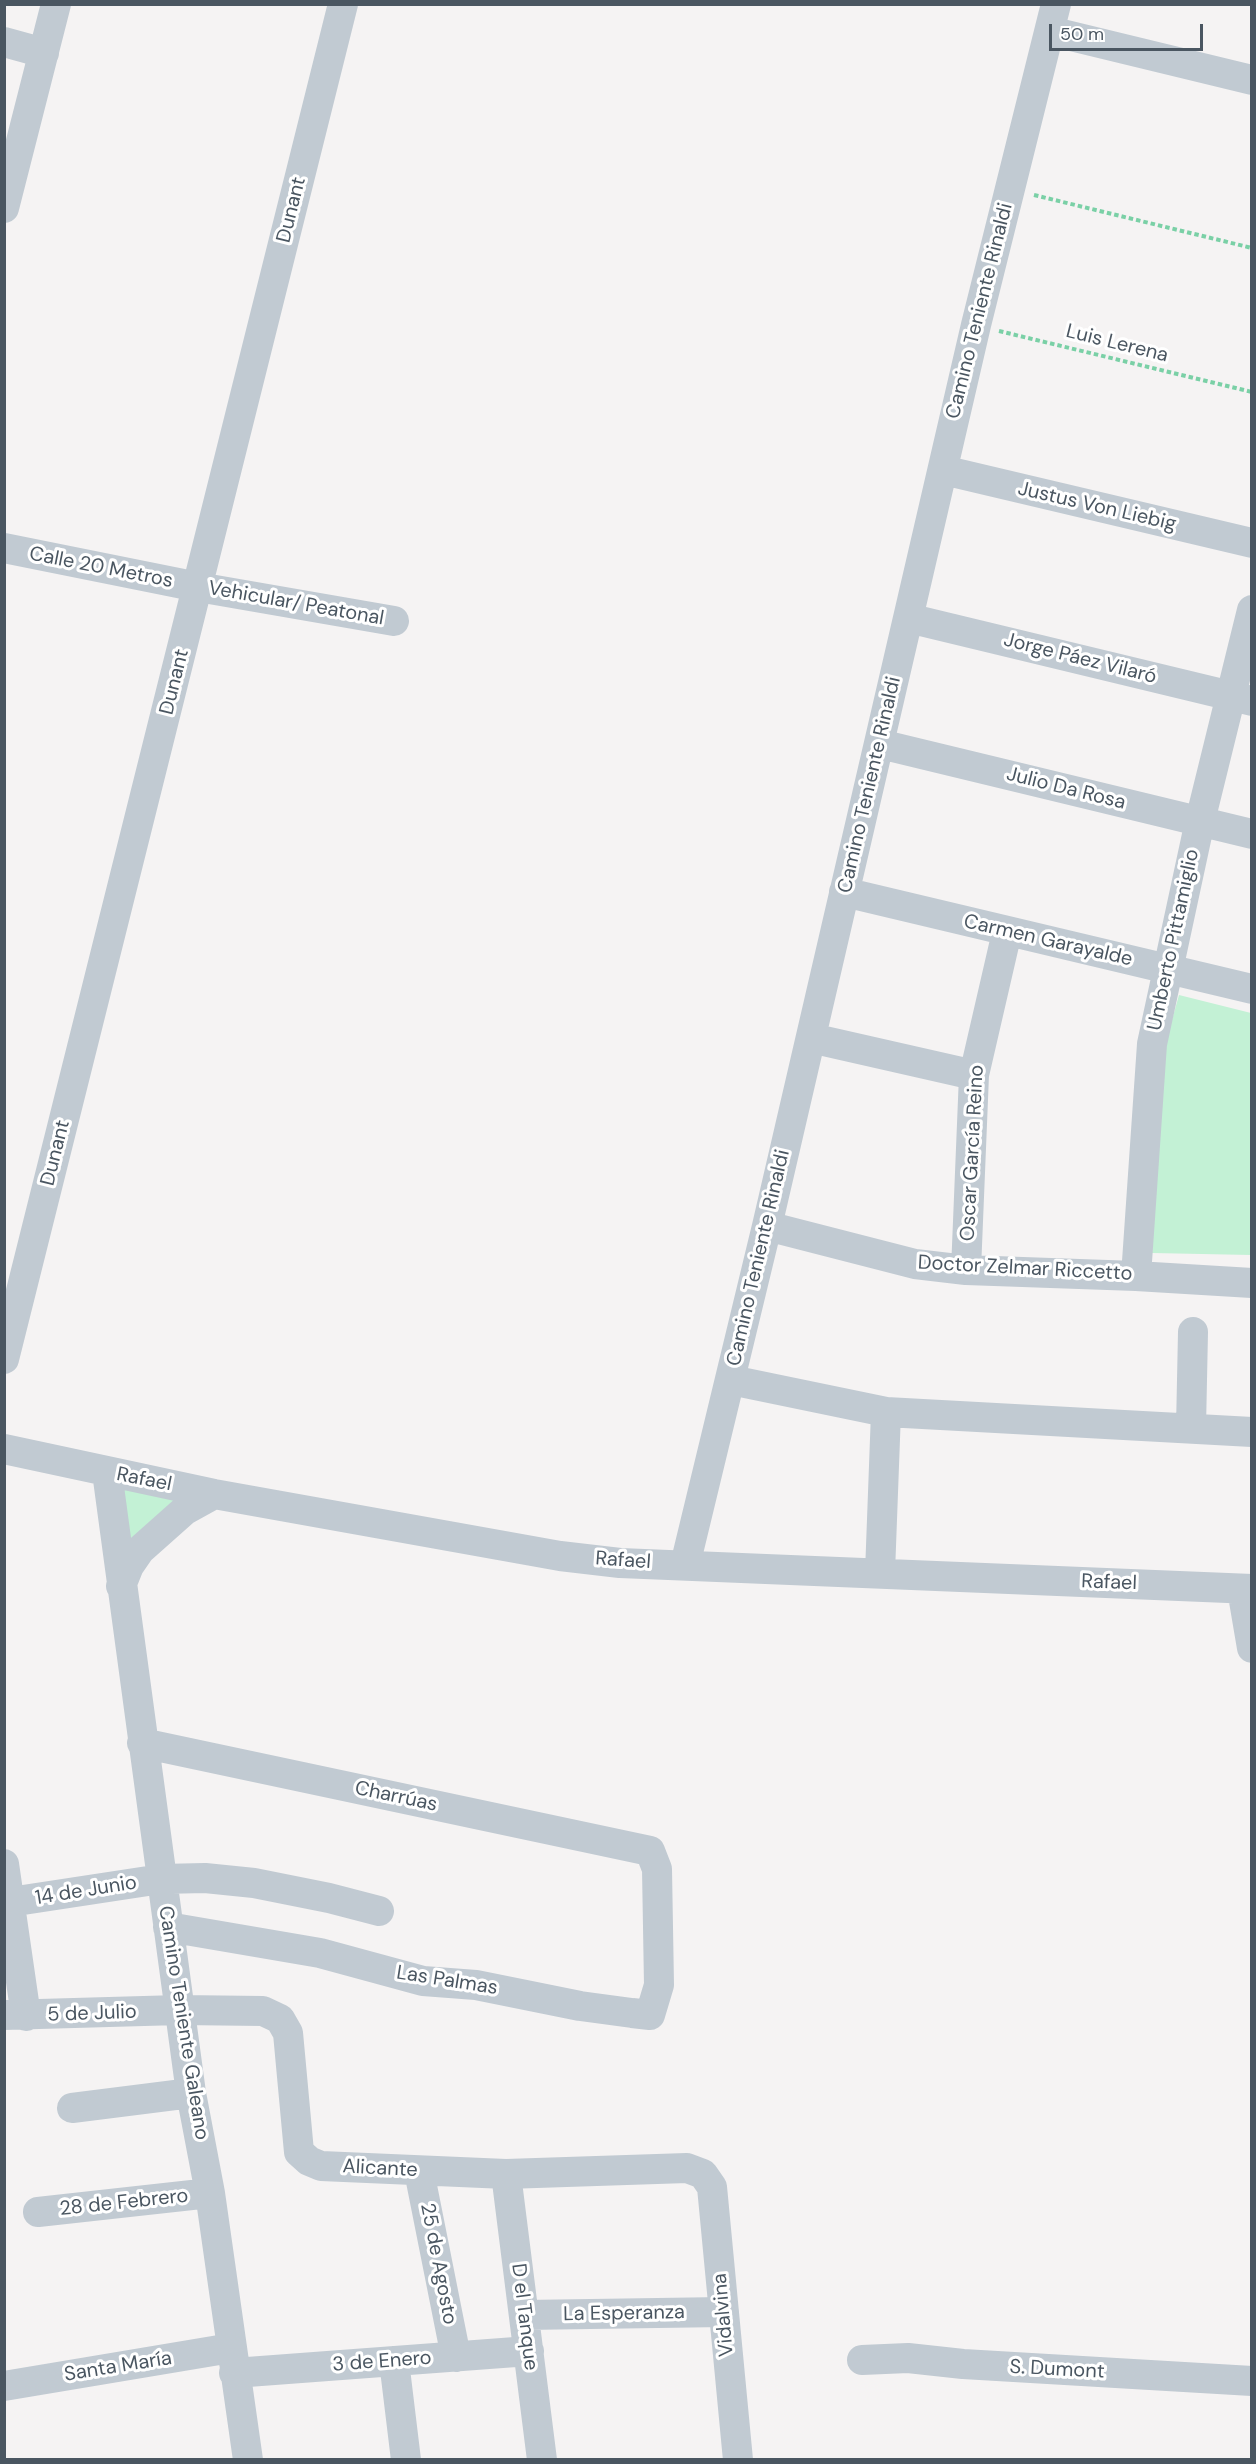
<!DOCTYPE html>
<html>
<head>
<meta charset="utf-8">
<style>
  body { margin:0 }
  #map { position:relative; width:1256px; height:2464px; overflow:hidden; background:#f5f3f3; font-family:"DM Sans",sans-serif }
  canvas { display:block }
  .frame { position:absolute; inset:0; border:6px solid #4a5661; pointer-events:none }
  .scale { position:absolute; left:1049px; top:24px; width:154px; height:27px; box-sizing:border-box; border:3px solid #4a5661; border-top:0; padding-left:8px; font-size:18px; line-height:21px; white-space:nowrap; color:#4a5661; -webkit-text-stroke:4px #fff; paint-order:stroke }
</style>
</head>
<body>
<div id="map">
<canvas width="1256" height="2464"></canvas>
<div class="frame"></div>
<div class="scale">50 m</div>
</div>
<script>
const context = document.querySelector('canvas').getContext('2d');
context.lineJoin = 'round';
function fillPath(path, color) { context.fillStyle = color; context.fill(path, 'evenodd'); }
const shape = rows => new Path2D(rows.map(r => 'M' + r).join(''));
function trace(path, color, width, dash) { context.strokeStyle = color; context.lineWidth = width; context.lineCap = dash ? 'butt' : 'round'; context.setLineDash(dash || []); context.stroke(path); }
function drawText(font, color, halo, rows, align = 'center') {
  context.font = font + ' "DM Sans",sans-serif'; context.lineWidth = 6; context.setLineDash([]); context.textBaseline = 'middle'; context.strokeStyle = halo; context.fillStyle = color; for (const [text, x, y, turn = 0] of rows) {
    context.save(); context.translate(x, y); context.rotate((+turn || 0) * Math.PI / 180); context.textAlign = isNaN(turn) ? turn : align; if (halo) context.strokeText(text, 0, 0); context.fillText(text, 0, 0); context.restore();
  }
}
const green = shape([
  [1179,995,1251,1013,1251,1255,1152,1253,1164,1048],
  [119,1486,178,1501,131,1546]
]);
const path = shape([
  [1034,195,1252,248],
  [999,331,1252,392]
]);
const minor = shape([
  [1050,31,1252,80],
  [4,42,44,53],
  [4,208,56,4],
  [943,470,1252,543],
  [4,548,198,587,394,621],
  [908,618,1252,701],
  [880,744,1252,834],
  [844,892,1252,989],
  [811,1038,974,1075],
  [767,1226,915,1264,966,1270,1136,1276,1252,1283],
  [966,1270,974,1075,1007,932],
  [1136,1276,1152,1044,1200,821,1252,610],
  [4,1359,343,4],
  [731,1380,886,1412,1252,1432],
  [1191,1428,1193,1332],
  [4,1449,214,1494,560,1556,620,1563,1252,1589],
  [107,1472,191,2093,210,2193,248,2460],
  [685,1565,767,1226,976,325,1056,4],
  [880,1573,886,1412],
  [121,1586,129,1566,140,1550,185,1510,214,1494],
  [1242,1589,1252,1648],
  [142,1743,650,1851,657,1869,659,1985,650,2015,632,2013,580,2006,476,1985,423,1981,320,1953,168,1927],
  [4,1864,26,2016],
  [10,1902,161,1879,205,1878,254,1883,329,1898,379,1911],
  [4,2015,179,2010,263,2011,280,2019,288,2033,299,2152,309,2161,321,2166,506,2174,687,2168,703,2174,712,2187,738,2460],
  [72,2108,191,2093],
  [419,2171,456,2357],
  [506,2174,542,2460],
  [38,2212,210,2193],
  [524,2315,724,2312],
  [862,2360,908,2358,963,2364,1252,2381],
  [394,2361,406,2460],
  [234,2373,529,2351],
  [4,2386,231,2348]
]);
const streetNames = [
  ["Dunant",292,210,-76],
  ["Camino Teniente Rinaldi",980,311,-76],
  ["Luis Lerena",1117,344,14],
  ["Justus Von Liebig",1097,507,13],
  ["Calle 20 Metros",101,568,11],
  ["Vehicular/ Peatonal",296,604,10],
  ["Jorge Páez Vilaró",1080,659,14],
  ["Dunant",175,682,-76],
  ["Camino Teniente Rinaldi",870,785,-77],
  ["Julio Da Rosa",1066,789,14],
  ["Umberto Pittamiglio",1174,940,-78],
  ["Carmen Garayalde",1048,941,13],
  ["Dunant",56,1153,-76],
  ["Oscar García Reino",973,1153,-87],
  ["Camino Teniente Rinaldi",759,1258,-77],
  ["Doctor Zelmar Riccetto",1025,1269,3],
  ["Rafael",144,1480,11],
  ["Rafael",623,1561,4],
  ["Rafael",1109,1583,2],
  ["Charrúas",396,1797,12],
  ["14 de Junio",86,1891,-9],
  ["Las Palmas",447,1981,9],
  ["5 de Julio",92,2014,-2],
  ["Camino Teniente Galeano",183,2023,81],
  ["Alicante",380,2169,3],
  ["28 de Febrero",124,2203,-6],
  ["25 de Agosto",438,2264,79],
  ["La Esperanza",624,2314,-1],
  ["Vidalvina",724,2315,-95],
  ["D el Tanque",524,2317,83],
  ["3 de Enero",382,2362,-4],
  ["Santa María",118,2367,-9],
  ["S. Dumont",1057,2370,3]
];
fillPath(green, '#c3f1d5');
trace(path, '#7ad0a6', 4, [4.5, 3]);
trace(minor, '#c1cad2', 30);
drawText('20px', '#4a5661', '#fff', streetNames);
</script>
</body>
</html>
